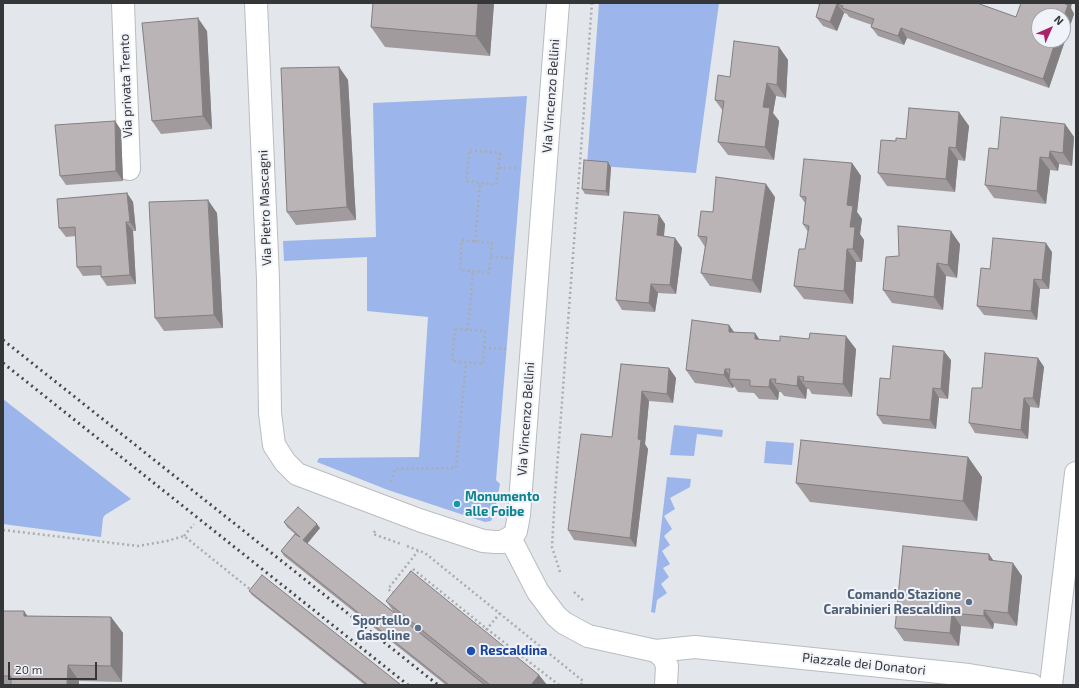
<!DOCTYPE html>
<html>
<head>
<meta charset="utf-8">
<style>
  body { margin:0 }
  #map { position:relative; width:1079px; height:688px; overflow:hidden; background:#e3e6eb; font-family:"Exo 2",sans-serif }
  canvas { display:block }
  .frame { position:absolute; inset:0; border:4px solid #353638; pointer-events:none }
  .north { position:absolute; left:1031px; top:8px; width:40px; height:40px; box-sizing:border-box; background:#f0f3f9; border:1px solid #a5a7ac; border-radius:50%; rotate:45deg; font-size:11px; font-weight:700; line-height:16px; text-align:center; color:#353638 }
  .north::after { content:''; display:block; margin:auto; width:14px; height:18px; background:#ab2267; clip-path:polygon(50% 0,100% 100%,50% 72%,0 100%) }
  .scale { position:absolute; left:8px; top:662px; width:89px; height:18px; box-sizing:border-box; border:2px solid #353638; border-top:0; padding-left:5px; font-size:12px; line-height:14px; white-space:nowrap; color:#353638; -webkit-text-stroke:3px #f0f3f9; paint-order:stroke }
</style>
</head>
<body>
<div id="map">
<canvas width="1079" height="688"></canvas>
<div class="frame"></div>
<div class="north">N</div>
<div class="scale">20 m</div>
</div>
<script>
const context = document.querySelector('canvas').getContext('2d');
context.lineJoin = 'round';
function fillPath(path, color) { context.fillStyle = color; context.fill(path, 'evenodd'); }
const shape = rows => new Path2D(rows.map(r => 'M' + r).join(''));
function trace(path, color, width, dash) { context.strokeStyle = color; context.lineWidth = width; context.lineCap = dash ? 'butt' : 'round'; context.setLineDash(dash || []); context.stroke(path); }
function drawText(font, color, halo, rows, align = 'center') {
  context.font = font + ' "Exo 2",sans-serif'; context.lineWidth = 4; context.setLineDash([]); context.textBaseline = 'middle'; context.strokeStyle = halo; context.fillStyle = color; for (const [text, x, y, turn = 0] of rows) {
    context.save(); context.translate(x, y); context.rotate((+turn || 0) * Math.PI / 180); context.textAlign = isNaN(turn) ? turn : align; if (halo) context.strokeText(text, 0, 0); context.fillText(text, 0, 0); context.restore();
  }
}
const green = shape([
  [599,3,719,3,696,173,587,165],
  [527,96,496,480,500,484,494,514,491,521,485,522,388,490,317,462,319,458,419,457,428,317,367,311,367,257,284,261,283,241,376,237,373,103],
  [3,399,131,499,105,515,103,518,101,537,3,524],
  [674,425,723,430,722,437,697,434,694,456,670,455],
  [766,441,794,443,792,465,764,463],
  [667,477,691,479,690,487,670,498,675,509,664,516,672,529,664,536,670,545,662,551,670,564,663,568,669,577,661,584,667,593,657,600,655,613,651,612]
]);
const path = shape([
  [470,150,500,153,496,185,466,181,470,150],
  [499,168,518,168],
  [462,240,492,243,489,273,460,270,462,240],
  [475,242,480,183],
  [491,256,512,258],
  [455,329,485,331,483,364,452,361,455,329],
  [468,330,473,271],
  [484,348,506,349],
  [391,482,395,469,456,468,466,363],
  [3,530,138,546,167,541,184,536,251,590],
  [375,531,373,534,401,544],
  [184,536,194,524],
  [407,546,425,553,583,681,581,685],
  [560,572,552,547,555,495,592,3],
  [410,573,413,569,487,629,483,633],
  [394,592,393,593,388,589,418,551],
  [574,592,585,602],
  [500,613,487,629,559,685]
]);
const minor = shape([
  [123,3,129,169],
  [256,3,268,279,270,413,274,445,285,462,297,474,419,520,483,541,495,542,502,542,513,536,516,531,519,515,558,3],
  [510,538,538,592,556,616,564,623,588,636,656,651,664,658,667,666,666,685],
  [656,651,695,647,969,675,1032,685],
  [1051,685,1076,473]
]);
const rail = shape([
  [3,340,438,685],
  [3,363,408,685]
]);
const wall = shape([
  [373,3,494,3,490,56,385,47,371,27],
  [814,3,977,3,1016,17,1071,8,1074,14,1049,88,907,38,904,45,878,36,871,27,872,25,849,17,847,14,844,13,837,31,823,26,816,17,820,5],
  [207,31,212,129,161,134,152,121],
  [779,47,788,60,786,98,776,96,773,113,779,121,774,160,728,155,718,142,723,111,715,100,730,77],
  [339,67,348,80,356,220,296,225,287,212],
  [959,112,969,126,965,161,958,160,955,192,887,186,878,173,896,141,906,139],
  [115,121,121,130,123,181,66,185,60,176],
  [1065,124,1074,137,1072,166,1059,164,1058,171,1050,170,1046,204,994,198,985,185,998,149],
  [852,163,861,176,857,212,862,219,860,234,864,240,862,262,856,262,853,304,804,299,794,286,805,249,808,232,803,224,805,203,800,196],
  [611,167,609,196,585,194,582,189],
  [127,193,133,202,136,231,133,231,136,284,107,286,101,277,101,275,83,276,77,267,76,236,66,237,59,228],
  [775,197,761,293,710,286,701,273,705,247,698,236,713,212],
  [217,213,223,328,164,331,155,318],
  [659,215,665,224,664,236,675,238,682,248,676,294,658,293,655,312,622,310,616,300],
  [960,244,957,278,946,276,943,310,892,303,883,290,899,256],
  [1052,252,1049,289,1040,289,1037,320,984,315,977,306,990,269],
  [729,325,734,332,755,333,759,339,856,349,852,397,812,394,809,389,807,389,806,399,784,396,781,392,779,392,778,400,759,399,754,393,738,392,734,386,733,388,695,383,686,370],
  [1038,358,1044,367,1039,408,1030,407,1028,439,975,433,969,423,982,388],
  [951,360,948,399,939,398,936,429,883,424,877,415,890,379],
  [621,364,669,368,676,378,673,403,649,401,645,444,648,449,636,547,574,540,568,530,612,437],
  [968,457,982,477,977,521,810,502,796,483],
  [284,522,320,528,307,544,394,612,386,601,539,675,547,685,446,685,284,556,281,551,295,534,287,527],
  [993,560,1022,576,1017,626,994,623,993,629,961,626,959,646,904,641,895,628],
  [249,591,401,685,365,685,252,595],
  [3,611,27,616,111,617,123,633,122,682,79,681,79,685,3,685]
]);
const shadedWall = shape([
  [478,3,494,3,490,56,476,36],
  [1063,3,1072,3,1071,8,1074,14,1049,88,1043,79,1056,40,1063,40],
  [837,4,844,13,837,31,830,22],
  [198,18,207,31,212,129,203,116],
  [901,28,907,38,904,45,898,36],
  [779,47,788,60,786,98,777,85],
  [339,67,348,80,356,220,347,207],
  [767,83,776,96,773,113,779,121,774,160,765,147,763,107],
  [959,112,969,126,965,161,956,148],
  [115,121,121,130,123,181,116,171],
  [1065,124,1074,137,1072,166,1063,153],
  [949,147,958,160,955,192,946,179],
  [1050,151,1059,164,1058,171,1049,158],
  [1040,157,1050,170,1046,204,1037,191],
  [608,162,611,167,609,196,606,191],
  [852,163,861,176,857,212,862,219,860,234,864,240,862,262,853,249,847,205],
  [766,184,775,197,761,293,752,280],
  [127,193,133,202,136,231,130,222],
  [208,200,217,213,223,328,214,315],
  [659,215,665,224,663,244,657,235],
  [126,222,133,231,136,284,130,275],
  [951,231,960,244,957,278,948,265],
  [675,238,682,248,676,294,670,285],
  [1046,243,1052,252,1049,289,1042,280],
  [847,249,856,262,853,304,844,291],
  [937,263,946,276,943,310,934,297],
  [1034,279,1040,289,1037,320,1031,311],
  [651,284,658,293,655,312,649,303],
  [729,325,738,338,729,332],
  [755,333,764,346,755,339],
  [846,336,856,349,852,397,843,384],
  [944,351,951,360,948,399,941,389],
  [1038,358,1044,367,1039,408,1033,398],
  [669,368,676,378,673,403,667,394],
  [725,369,732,379,729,379,734,386,733,388,724,375],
  [798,376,807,389,806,399,797,386],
  [770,379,779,392,778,400,769,387],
  [933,388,939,398,936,429,930,420],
  [642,391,649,401,645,444,648,449,636,547,630,538],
  [1024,398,1030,407,1028,439,1021,430],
  [968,457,982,477,977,521,963,501],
  [317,524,320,528,306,545,303,540],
  [989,554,998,567,989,560],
  [1013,563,1022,576,1017,626,1008,613],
  [984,610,994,623,993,629,984,616],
  [24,611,35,627,24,616],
  [952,613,961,626,959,646,950,633],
  [111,617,123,633,122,682,111,666],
  [68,665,79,681,79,685,67,685],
  [539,675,547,685,531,685]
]);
const building = shape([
  [373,3,478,3,476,36,371,27,373,3],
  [820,3,977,3,1016,17,1021,3,1063,3,1068,5,1063,19,1063,16,1039,16,1039,40,1056,40,1043,79,901,28,898,36,871,27,874,19,842,8,843,6,837,4,830,22,816,17,820,3],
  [198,18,203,116,152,121,142,23,198,18],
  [734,41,779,47,777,85,767,83,763,107,770,108,765,147,718,142,724,101,715,100,718,75,730,77,734,41],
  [339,67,347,207,287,212,281,68,339,67],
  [909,108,959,112,956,148,949,147,946,179,878,173,881,140,896,141,896,138,906,139,909,108],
  [1001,117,1065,124,1063,153,1050,151,1049,158,1040,157,1037,191,985,185,989,148,998,149,1001,117],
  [115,121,116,171,60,176,55,125,115,121],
  [804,159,852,163,847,205,853,206,850,227,855,227,853,249,847,249,844,291,794,286,799,249,805,249,809,226,803,224,806,197,800,196,804,159],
  [584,160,608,162,606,191,582,189,584,160],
  [716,177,766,184,752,280,701,273,707,237,698,236,701,211,713,212,716,177],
  [127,193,130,222,126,222,130,275,101,277,101,266,77,267,75,227,59,228,57,199,127,193],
  [208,200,214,315,155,318,149,202,208,200],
  [624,212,659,215,657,235,675,238,670,285,651,284,649,303,616,300,624,212],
  [898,226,951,231,948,265,937,263,934,297,883,290,886,257,899,256,898,226],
  [993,238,1046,243,1042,280,1034,279,1031,311,977,306,981,268,990,269,993,238],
  [692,320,729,325,729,332,755,333,755,339,780,341,780,336,809,339,810,333,846,336,843,384,803,381,804,377,798,376,797,386,775,383,776,379,770,379,769,387,750,386,750,380,729,379,730,369,725,369,724,375,686,370,692,320],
  [893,346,944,351,941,389,933,388,930,420,877,415,880,378,890,379,893,346],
  [985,353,1038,358,1033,398,1024,398,1021,430,969,423,972,388,982,388,985,353],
  [621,364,669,368,667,394,642,391,638,439,641,440,630,538,568,530,581,434,612,437,621,364],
  [801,440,968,457,963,501,796,483,801,440],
  [298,507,317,524,303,540,485,685,449,685,281,551,295,534,300,537,284,522,298,507],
  [903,546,989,554,989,560,1013,563,1008,613,984,610,984,616,952,613,950,633,895,628,903,546],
  [411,571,539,675,531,685,490,685,386,601,411,571],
  [262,575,401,685,368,685,249,591,262,575],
  [3,611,24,611,24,616,111,617,111,666,68,665,67,685,11,685,11,676,3,676,3,611]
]);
const markers = [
  [457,504,4,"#0f9aa8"],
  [969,602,4,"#5c6f8a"],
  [418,628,4,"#5c6f8a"],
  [471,651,5,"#1a4fb4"]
];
const streetNames = [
  ["Via privata Trento",126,86,-92],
  ["Via Vincenzo Bellini",551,96,-86],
  ["Via Pietro Mascagni",265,208,-92],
  ["Via Vincenzo Bellini",526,419,-86],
  ["Piazzale dei Donatori",864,664,6]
];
const cultureNames = [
  ["Monumento",465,497],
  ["alle Foibe",465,512]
];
const serviceNames = [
  ["Comando Stazione",961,595],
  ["Carabinieri Rescaldina",961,610],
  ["Sportello",410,621],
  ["Gasoline",410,636]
];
const transitNames = [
  ["Rescaldina",480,651]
];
fillPath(green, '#9cb5eb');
trace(minor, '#b9bcc1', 24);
trace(path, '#a9acb0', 2.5, [2, 3]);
trace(minor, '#fff', 22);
trace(rail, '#47484a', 3, [2, 4]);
fillPath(wall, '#a19b9d');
fillPath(shadedWall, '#837e7f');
fillPath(building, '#bbb4b6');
trace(building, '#837e7f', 1);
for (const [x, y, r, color] of markers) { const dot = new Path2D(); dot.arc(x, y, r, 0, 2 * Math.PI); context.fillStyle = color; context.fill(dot); trace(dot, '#f0f3f9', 1.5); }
drawText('13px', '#353638', '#f0f3f9', streetNames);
drawText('bold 13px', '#0d838f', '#f0f3f9', cultureNames, 'left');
drawText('bold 13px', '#4e5e75', '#f0f3f9', serviceNames, 'right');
drawText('bold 13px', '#164399', '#f0f3f9', transitNames, 'left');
</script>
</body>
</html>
